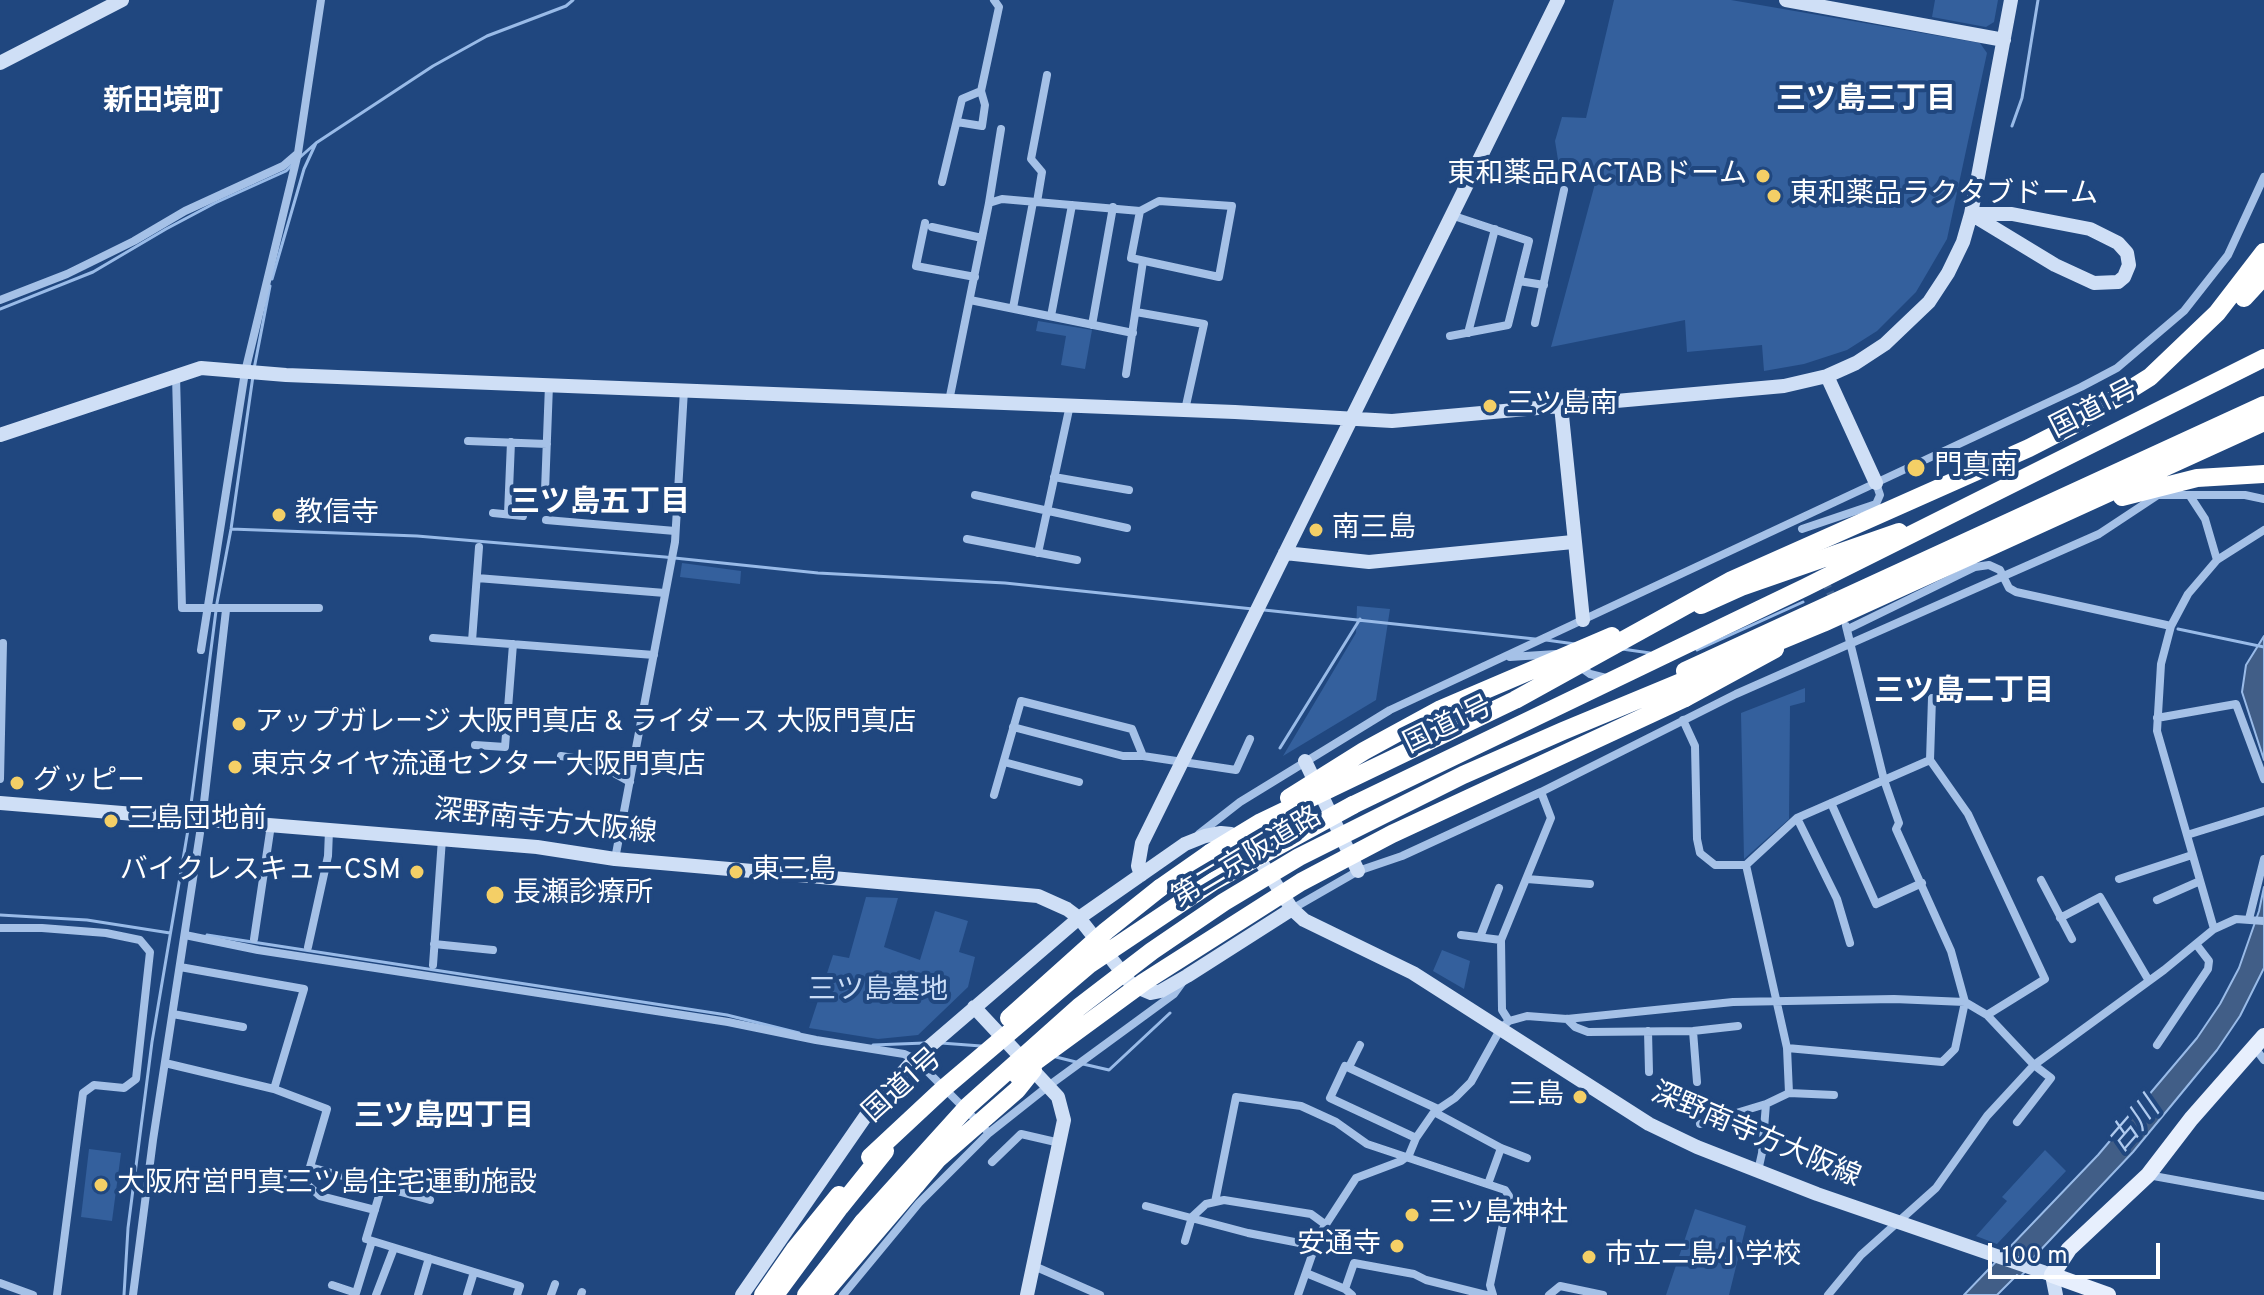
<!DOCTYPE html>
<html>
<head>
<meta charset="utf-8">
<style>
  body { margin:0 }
  #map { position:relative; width:2264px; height:1295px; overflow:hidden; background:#20477f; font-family:Overpass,sans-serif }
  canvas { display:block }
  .scale { position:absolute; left:1988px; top:1243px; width:172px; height:36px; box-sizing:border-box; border:4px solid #fff; border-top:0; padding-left:10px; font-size:24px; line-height:28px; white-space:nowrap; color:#fff; -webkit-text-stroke:6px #20477f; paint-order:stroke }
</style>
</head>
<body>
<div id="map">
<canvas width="2264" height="1295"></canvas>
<div class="scale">100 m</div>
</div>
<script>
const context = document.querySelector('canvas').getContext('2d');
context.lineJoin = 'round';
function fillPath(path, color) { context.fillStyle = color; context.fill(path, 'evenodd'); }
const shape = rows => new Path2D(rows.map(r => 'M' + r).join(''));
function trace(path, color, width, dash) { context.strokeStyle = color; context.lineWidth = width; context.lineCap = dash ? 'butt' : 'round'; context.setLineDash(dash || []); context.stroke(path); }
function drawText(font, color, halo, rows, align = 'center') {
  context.font = font + ' Overpass,"Noto Sans JP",sans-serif'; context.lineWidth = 8; context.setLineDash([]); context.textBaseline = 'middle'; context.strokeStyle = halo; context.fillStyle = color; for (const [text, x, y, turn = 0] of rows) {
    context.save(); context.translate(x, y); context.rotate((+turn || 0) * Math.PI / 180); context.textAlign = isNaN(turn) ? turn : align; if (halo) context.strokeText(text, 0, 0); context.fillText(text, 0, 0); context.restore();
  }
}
const green = shape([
  [1614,0,1731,0,1980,43,1987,53,1947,239,1916,292,1877,331,1847,350,1804,364,1764,371,1762,345,1687,352,1685,320,1551,347,1596,180,1559,166,1555,141,1562,117,1586,118],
  [1935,0,1998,0,1994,22,1986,27,1932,17],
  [1038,321,1092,330,1085,369,1061,365,1066,336,1036,331],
  [682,563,741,571,740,584,680,577],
  [1357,606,1390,609,1376,700,1283,756,1356,633],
  [1805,688,1805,702,1790,706,1789,819,1744,859,1741,713],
  [866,897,898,898,884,947,920,960,935,911,968,921,959,952,975,957,968,987,918,1035,878,1039,809,1028,833,955,849,958],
  [1442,950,1470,961,1464,989,1433,971],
  [89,1149,121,1153,112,1221,81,1217],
  [2045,1150,2066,1171,1997,1244,1976,1236,2007,1201,2002,1197],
  [1695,1209,1746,1226,1729,1295,1666,1295]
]);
const water = shape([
  [2264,636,2264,760,2242,692,2246,665,2264,636],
  [2264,887,2264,968,2240,1016,2217,1050,2133,1152,2033,1258,2035,1261,2020,1277,2017,1275,1997,1295,1964,1295,2098,1155,2197,1038,2220,1004,2239,968,2259,911,2264,887]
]);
const stream = shape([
  [2012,126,2022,98,2038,0],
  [298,159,316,143,433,66,487,36,566,6,573,0],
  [272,279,304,169,316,143],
  [0,309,93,272,166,229,215,203,286,171,293,164],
  [254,369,270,286],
  [231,529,417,536,665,557,818,573,1005,583,1253,609],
  [1264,610,1535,639],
  [2178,629,2264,647],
  [1546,640,1575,644],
  [1622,649,1650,653],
  [1697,650,1803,602],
  [1280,748,1360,619],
  [190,812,217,603,231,529,253,376],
  [0,915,87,920,170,933],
  [207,935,727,1015,799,1033],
  [941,1043,981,1046],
  [873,1045,925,1043],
  [1056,1057,1076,1062],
  [1083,1064,1109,1070,1170,1013],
  [124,1295,128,1228,152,1042,189,824]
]);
const streetTunnel = shape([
  [1815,559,1834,601]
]);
const street = shape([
  [957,122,982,126,985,105,981,91],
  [942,182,962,99,981,91,999,7,994,0],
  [1037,202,1042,172,1031,159,1047,75],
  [989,203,1001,129],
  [925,223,916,266,975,277],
  [932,227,982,238],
  [1519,281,1544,285],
  [0,300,67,274,134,241,185,211,283,166,297,154],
  [970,300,1133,333],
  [1013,308,1033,202],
  [1136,312,1204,324,1185,410],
  [1051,316,1072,205],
  [1535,323,1564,190],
  [1092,325,1113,207],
  [1468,333,1495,229],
  [1450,336,1508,325,1529,241,1451,215],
  [1126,374,1143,261],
  [176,376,182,608,319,608],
  [949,401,989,203,1002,199,1140,211,1159,201,1232,206,1219,277,1131,258,1140,211],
  [468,441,547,444],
  [1054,477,1129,490],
  [545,491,549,385],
  [975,495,1127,528],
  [2161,495,2245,495,2264,499],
  [2190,496,2205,519,2217,560],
  [493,513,523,516],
  [508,514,511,442],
  [546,520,675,531],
  [1802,529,1876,504,1880,495,1876,483],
  [967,539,1077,560],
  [1038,553,1070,405],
  [477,578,665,593],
  [1848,629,1975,567,1989,565,2000,570,2009,588,2016,592,2171,626],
  [433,638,654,655],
  [472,641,479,547],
  [201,650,245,372,298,153,321,0],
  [1510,657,1556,654],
  [1579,666,1590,674,1606,678],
  [2157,718,2236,704,2264,779],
  [1683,720,1695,746,1697,839,1700,853,1715,865,1746,865],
  [1013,727,1123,756,1143,756],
  [475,745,505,747,513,644],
  [561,756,592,761,630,782],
  [1930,760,1932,698],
  [1004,762,1079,782],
  [0,779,3,643],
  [994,795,1021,701,1132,729,1143,756,1236,770,1250,739],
  [1831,803,1876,904,1922,883],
  [1797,818,1837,899,1850,943],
  [1199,834,1240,802,1390,710,2081,387,2117,368,2184,311,2228,255,2264,177],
  [2187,835,2264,811],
  [615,859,675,542,684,390],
  [1527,879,1590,884],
  [2119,879,2192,855],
  [2041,880,2072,939],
  [2157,900,2200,881],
  [1292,909,1358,871,1402,856,1541,792,1736,694,2099,534,2164,491],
  [2060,918,2100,897,2149,981],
  [2249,919,2264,859],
  [0,928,42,928,106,933,140,940,150,952,136,1079,124,1088,94,1085,83,1093,57,1295],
  [2214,929,2157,731,2161,664,2171,626,2188,594,2217,560,2264,530],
  [185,935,258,950,728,1022,816,1040,904,1054,915,1059,989,1133],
  [1461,935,1501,940],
  [1480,937,1499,888],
  [254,939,271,825],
  [434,944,493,950],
  [308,947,328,856,329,830],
  [433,965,442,839],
  [180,967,304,989,274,1089],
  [173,1014,243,1027],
  [1567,1019,1575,1027,1588,1032,1693,1031,1738,1026],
  [1509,1021,1502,1010,1501,940,1551,818,1541,792],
  [1648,1031,1649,1072],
  [1693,1031,1697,1082],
  [2157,1045,2208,969,2209,961,2196,944],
  [1787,1048,1942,1062,1955,1049,1965,1002,1951,951,1896,829,1899,823,1884,780,1846,626],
  [2255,1048,2264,1060],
  [165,1063,274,1089,327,1109,310,1167,430,1200],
  [1349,1067,1360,1045],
  [1789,1093,1834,1095],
  [1434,1112,1501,1148,1527,1158],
  [1700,1124,1766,1104],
  [1416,1138,1330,1098,1345,1066,1438,1109],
  [992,1162,1021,1134,1060,1143],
  [1758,1171,1762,1153,1766,1104,1789,1093,1787,1048,1746,865,1797,818,1930,760,1968,814,2045,979,1987,1015],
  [284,1174,301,1179,320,1196,375,1210],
  [2148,1175,2264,1196],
  [1488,1184,1501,1148],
  [382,1186,366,1239,520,1286,517,1295],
  [1215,1202,1236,1097,1301,1106,1336,1122,1367,1144,1505,1190,1509,1196,1490,1285,1493,1295],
  [1146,1206,1248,1233,1315,1246],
  [1185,1241,1192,1217,1206,1204,1224,1200,1311,1214,1326,1225],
  [1034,1266,1100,1295],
  [1306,1273,1345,1289,1352,1295],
  [0,1283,33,1295],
  [332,1285,356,1293,372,1241],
  [1345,1289,1354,1263,1414,1274,1426,1280,1486,1295],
  [133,1295,153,1140,202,820,226,610],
  [376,1295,394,1248],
  [418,1295,429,1258],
  [467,1295,474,1272],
  [551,1295,555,1284],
  [581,1295,582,1292],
  [843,1295,919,1203,989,1133,1047,1087,1174,994,1182,983],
  [1298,1295,1319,1235,1356,1178,1401,1161,1409,1155,1416,1138,1434,1112,1455,1098,1471,1082,1501,1028,1509,1021,1527,1016,1567,1019,1733,1002,1894,999,1965,1002,1987,1015,2034,1065,2051,1078,2017,1122],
  [1549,1295,1560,1286,1603,1295],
  [1828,1295,1861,1255,1936,1188,1987,1116,2034,1065,2164,970,2214,929,2236,919,2264,921]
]);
const secondary = shape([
  [1786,0,2004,40],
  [0,63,122,0],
  [1971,214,2012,214,2090,229,2118,243,2127,253,2129,265,2124,277,2118,282,2094,283,2055,265,1971,214],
  [1827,376,1876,483],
  [1561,406,1583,620],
  [0,435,201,368,286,375,1235,412,1392,421,1784,386,1827,376,1856,363,1885,344,1929,302,1948,273,1963,242,1971,214,2011,0],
  [1285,553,1369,562,1573,542],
  [1305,761,1358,871],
  [0,803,537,847,615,859,1038,896,1067,909,1079,918,1132,985,1151,993,1161,991,1187,976,1292,909],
  [1141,875,1138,866,1142,843,1558,0],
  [974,1007,1058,1097,1064,1120,1027,1295],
  [742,1295,874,1104,915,1059,1079,918,1185,844,1205,836,1221,833,1231,834,1248,842,1292,909,1304,920,1413,973,1649,1124,1697,1147,1817,1194,2052,1275,2056,1295]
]);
const primary = shape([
  [2108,1295,2052,1275,2069,1249,2148,1175,2191,1119,2264,1036]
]);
const highway = shape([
  [1701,605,1741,587,1899,532],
  [1685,671,2264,405],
  [1685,698,1775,649],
  [1353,805,1806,587,2264,358],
  [1160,888,1210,853],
  [763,1295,795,1249,839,1195],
  [806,1295,863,1222],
  [822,1295,916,1185]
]);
const highwayBridge = shape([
  [2244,298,2264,276],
  [2122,497,2197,478,2264,474],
  [1289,798,1364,751,1441,709,1612,636],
  [1210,853,1261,822,1515,700,1732,580,2029,448,2070,427,2150,377,2217,313,2264,252],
  [1009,1018,1106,931,1160,888],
  [1017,1075,1144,982,1301,882,1392,834,1685,698],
  [870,1157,944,1088,1090,964,1214,881,1353,805],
  [916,1185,938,1159,1017,1090,1033,1070],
  [863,1222,968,1106,1079,1007,1152,951,1224,902,1299,857,1463,775,1563,731,1823,623,2264,422],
  [775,1295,840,1207,885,1151]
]);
const markers = [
  [1763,176,8,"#f4cf66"],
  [1774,196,8,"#f4cf66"],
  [1490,406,8,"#f4cf66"],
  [1916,468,10,"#f4cf66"],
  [279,515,8,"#f4cf66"],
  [1316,530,8,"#f4cf66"],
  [239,724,8,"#f4cf66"],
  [235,767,8,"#f4cf66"],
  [17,783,8,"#f4cf66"],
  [111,821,8,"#f4cf66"],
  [417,872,8,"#f4cf66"],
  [736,872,8,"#f4cf66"],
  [495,895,10,"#f4cf66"],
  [1580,1097,8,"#f4cf66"],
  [101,1185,8,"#f4cf66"],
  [1412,1215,8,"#f4cf66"],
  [1397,1246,8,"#f4cf66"],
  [1589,1257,8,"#f4cf66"]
];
const poiNames = [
  ["東和薬品RACTABドーム",1747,176,"right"],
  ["東和薬品ラクタブドーム",1790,196],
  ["三ツ島南",1506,406],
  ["門真南",1934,468],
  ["教信寺",295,515],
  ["南三島",1332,530],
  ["アップガレージ 大阪門真店 & ライダース 大阪門真店",255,724],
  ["東京タイヤ流通センター 大阪門真店",251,767],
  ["グッピー",33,783],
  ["三島団地前",127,821],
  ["バイクレスキューCSM",401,872,"right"],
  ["東三島",752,872],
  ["長瀬診療所",513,895],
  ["三島",1564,1097,"right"],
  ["大阪府営門真三ツ島住宅運動施設",117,1185],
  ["三ツ島神社",1428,1215],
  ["安通寺",1381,1246,"right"],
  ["市立二島小学校",1605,1257]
];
const streetNames = [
  ["国道1号",2095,411,-27],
  ["国道1号",1449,727,-26],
  ["深野南寺方大阪線",545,824,6],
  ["第二京阪道路",1248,859,-31],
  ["国道1号",904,1087,-42],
  ["深野南寺方大阪線",1755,1137,23]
];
const parkNames = [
  ["三ツ島墓地",878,992]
];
const neighbourhoodNames = [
  ["三ツ島三丁目",1866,102],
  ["新田境町",163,104],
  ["三ツ島五丁目",600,505],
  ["三ツ島二丁目",1964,694],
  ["三ツ島四丁目",444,1119]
];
const waterNames = [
  ["古川",2136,1127,-49]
];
fillPath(green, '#34609d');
fillPath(water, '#415e87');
trace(water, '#99bbe8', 2);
trace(stream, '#99bbe8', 3);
trace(streetTunnel, '#416392', 8, [8, 4]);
trace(street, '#a5c1e7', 8);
trace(secondary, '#cfdff6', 14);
trace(primary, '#e7effd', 16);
trace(highway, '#fff', 18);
trace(highwayBridge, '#fff', 18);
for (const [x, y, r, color] of markers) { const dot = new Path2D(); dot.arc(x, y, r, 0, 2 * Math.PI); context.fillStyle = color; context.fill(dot); trace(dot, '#20477f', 3); }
drawText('28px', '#fff', '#20477f', poiNames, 'left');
drawText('28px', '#fff', '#20477f', streetNames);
drawText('28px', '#c9dcf6', '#20477f', parkNames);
drawText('bold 30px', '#fff', '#20477f', neighbourhoodNames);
drawText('italic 30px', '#b0cbef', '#20477f', waterNames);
</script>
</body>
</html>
